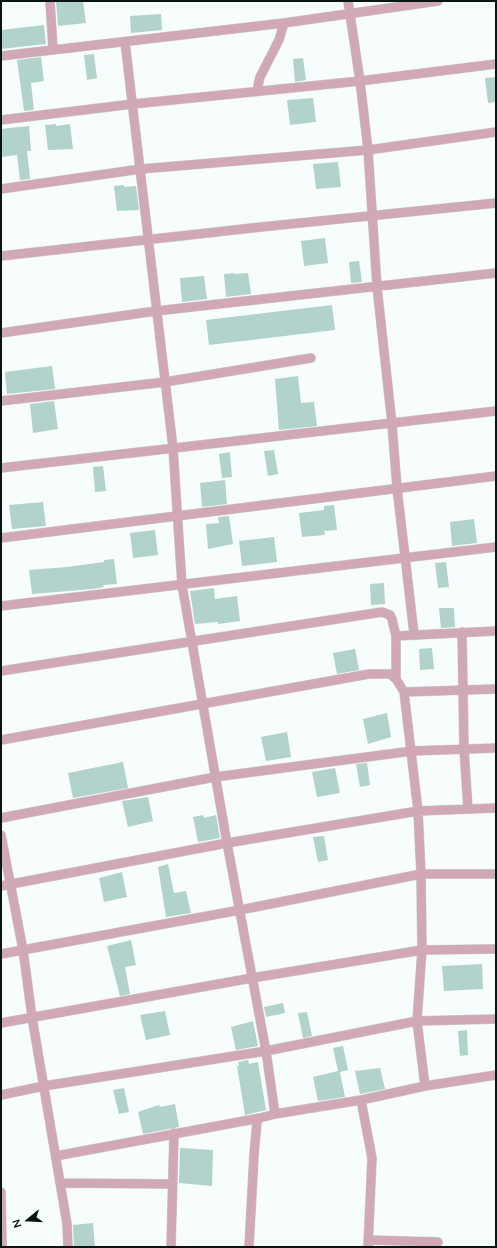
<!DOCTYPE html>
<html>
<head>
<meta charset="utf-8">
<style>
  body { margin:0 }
  #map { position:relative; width:497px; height:1248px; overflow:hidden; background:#f7fdfc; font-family:Quicksand,sans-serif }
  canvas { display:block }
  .frame { position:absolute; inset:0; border:2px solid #081513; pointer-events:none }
  .north { position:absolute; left:8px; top:1200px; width:40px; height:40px; -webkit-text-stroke:3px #f7fdfc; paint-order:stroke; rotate:252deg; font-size:11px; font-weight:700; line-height:16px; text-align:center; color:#081513 }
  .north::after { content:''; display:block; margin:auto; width:14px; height:18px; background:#081513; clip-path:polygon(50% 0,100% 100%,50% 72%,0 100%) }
</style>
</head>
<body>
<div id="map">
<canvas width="497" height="1248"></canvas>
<div class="frame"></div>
<div class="north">N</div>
</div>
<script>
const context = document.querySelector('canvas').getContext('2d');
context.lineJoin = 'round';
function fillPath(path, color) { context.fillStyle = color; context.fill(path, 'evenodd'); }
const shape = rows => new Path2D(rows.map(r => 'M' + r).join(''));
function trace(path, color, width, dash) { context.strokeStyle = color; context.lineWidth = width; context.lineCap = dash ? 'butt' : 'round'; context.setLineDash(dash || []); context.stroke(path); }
const building = shape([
  [56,1,83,1,86,23,58,26],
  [161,14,162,30,131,33,130,16],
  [44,25,46,44,1,49,1,30],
  [94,54,97,78,87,80,84,55],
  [41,57,44,81,31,83,34,110,24,111,17,60],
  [303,58,306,80,295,82,293,59],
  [496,77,496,102,488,103,485,78],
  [313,98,316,122,290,125,287,100],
  [56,124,56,126,70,124,73,149,48,150,45,125],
  [29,126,31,151,27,151,30,179,20,180,17,155,1,157,1,129],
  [338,162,341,187,316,189,313,164],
  [124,185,124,187,136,186,139,210,117,211,114,186],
  [325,238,328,263,304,266,301,241],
  [359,261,362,282,351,283,349,262],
  [234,273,234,274,248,273,251,294,226,297,224,274],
  [204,276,207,299,182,302,180,278],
  [332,305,335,330,209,345,206,320],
  [52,366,55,389,7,394,5,372],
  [298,376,301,403,314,402,317,426,279,430,275,379],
  [54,401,58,429,33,433,30,404],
  [274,450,278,474,268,476,264,451],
  [230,452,232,477,222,478,219,454],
  [103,466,106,491,95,492,93,467],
  [225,480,227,504,202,507,200,483],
  [43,502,46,526,12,529,9,505],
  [334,505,337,530,324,531,325,535,302,537,299,513,324,510,324,506],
  [229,516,233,544,208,549,206,524,219,523,218,517],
  [474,519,477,543,452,546,450,522],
  [155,530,158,555,133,558,130,533],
  [274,537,277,562,242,566,239,541],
  [114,559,117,584,103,585,104,587,93,589,32,594,29,570,67,567,104,562,104,560],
  [446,562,449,587,438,588,435,563],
  [384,583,385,604,371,605,370,584],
  [214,588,215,599,237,596,240,621,218,624,218,622,195,624,190,591],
  [439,608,454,608,455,627,441,628],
  [432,648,434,669,420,670,419,649],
  [355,649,359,670,337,674,333,653],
  [387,713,391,737,368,744,363,719],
  [287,732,291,757,266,761,261,737],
  [123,762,128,788,73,798,68,773],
  [367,763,370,785,360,787,356,764],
  [335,768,340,793,317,797,312,772],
  [148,797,153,821,128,827,122,801],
  [203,815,204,818,216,815,220,838,198,842,193,817],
  [324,836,328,860,318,862,313,837],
  [168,864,174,893,186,891,191,913,166,917,158,867],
  [122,872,127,897,104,902,99,878],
  [131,940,136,965,125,967,130,994,120,996,107,946],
  [482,964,483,989,444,991,442,966],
  [283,1003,285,1013,266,1017,264,1007],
  [165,1011,170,1035,146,1040,140,1015],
  [307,1012,312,1036,303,1038,298,1013],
  [253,1021,258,1046,236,1050,231,1027],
  [467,1030,468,1055,460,1056,458,1031],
  [343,1046,348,1070,340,1072,345,1097,318,1101,313,1077,338,1071,333,1048],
  [248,1060,249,1064,258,1062,266,1110,245,1115,237,1066,239,1066,238,1062],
  [380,1068,385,1089,360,1094,355,1071],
  [124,1088,129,1112,119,1114,113,1090],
  [175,1104,179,1127,143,1134,138,1112,159,1105,160,1107],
  [180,1148,213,1150,212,1186,179,1183],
  [93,1223,95,1247,74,1247,73,1225]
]);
const street = shape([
  [50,1,53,49],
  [348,1,360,81,368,150,377,287,392,424,397,488,414,634],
  [125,42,173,448,182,585,227,843,266,1051,275,1114,260,1118,257,1121,254,1155,249,1247],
  [1,56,284,23,438,1],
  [257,91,260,77,279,40,284,23],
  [1,120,133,104,360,81,496,64],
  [1,189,141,169,368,150,496,132],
  [1,256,261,227,496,203],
  [1,333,156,311,496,273],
  [1,401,165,382,311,358],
  [1,468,496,411],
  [1,538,496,476],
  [1,606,496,547],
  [462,632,464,749,468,809],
  [1,671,382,612,390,615,392,619,396,636],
  [396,679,396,636,496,631],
  [404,692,496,689],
  [1,740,369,674,390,674,396,679,404,692,418,811,421,874,422,950,417,1021,425,1086],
  [1,818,215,777,412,751,496,748],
  [1,835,23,950,32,1017,67,1224,68,1247],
  [1,886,227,843,418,811,496,808],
  [1,954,240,910,421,874,496,874],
  [1,1023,252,978,422,950,496,949],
  [1,1095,44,1086,266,1051,417,1021,496,1019],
  [361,1100,372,1158,368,1247],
  [275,1114,361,1100,425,1086,496,1075],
  [56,1156,260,1118],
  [60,1183,172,1184],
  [1,1192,2,1247],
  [368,1240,438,1242],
  [171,1247,174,1133]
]);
fillPath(building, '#b1d3cc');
trace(street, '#d1d8d7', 10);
trace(street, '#d1a9b6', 9);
</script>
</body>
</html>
